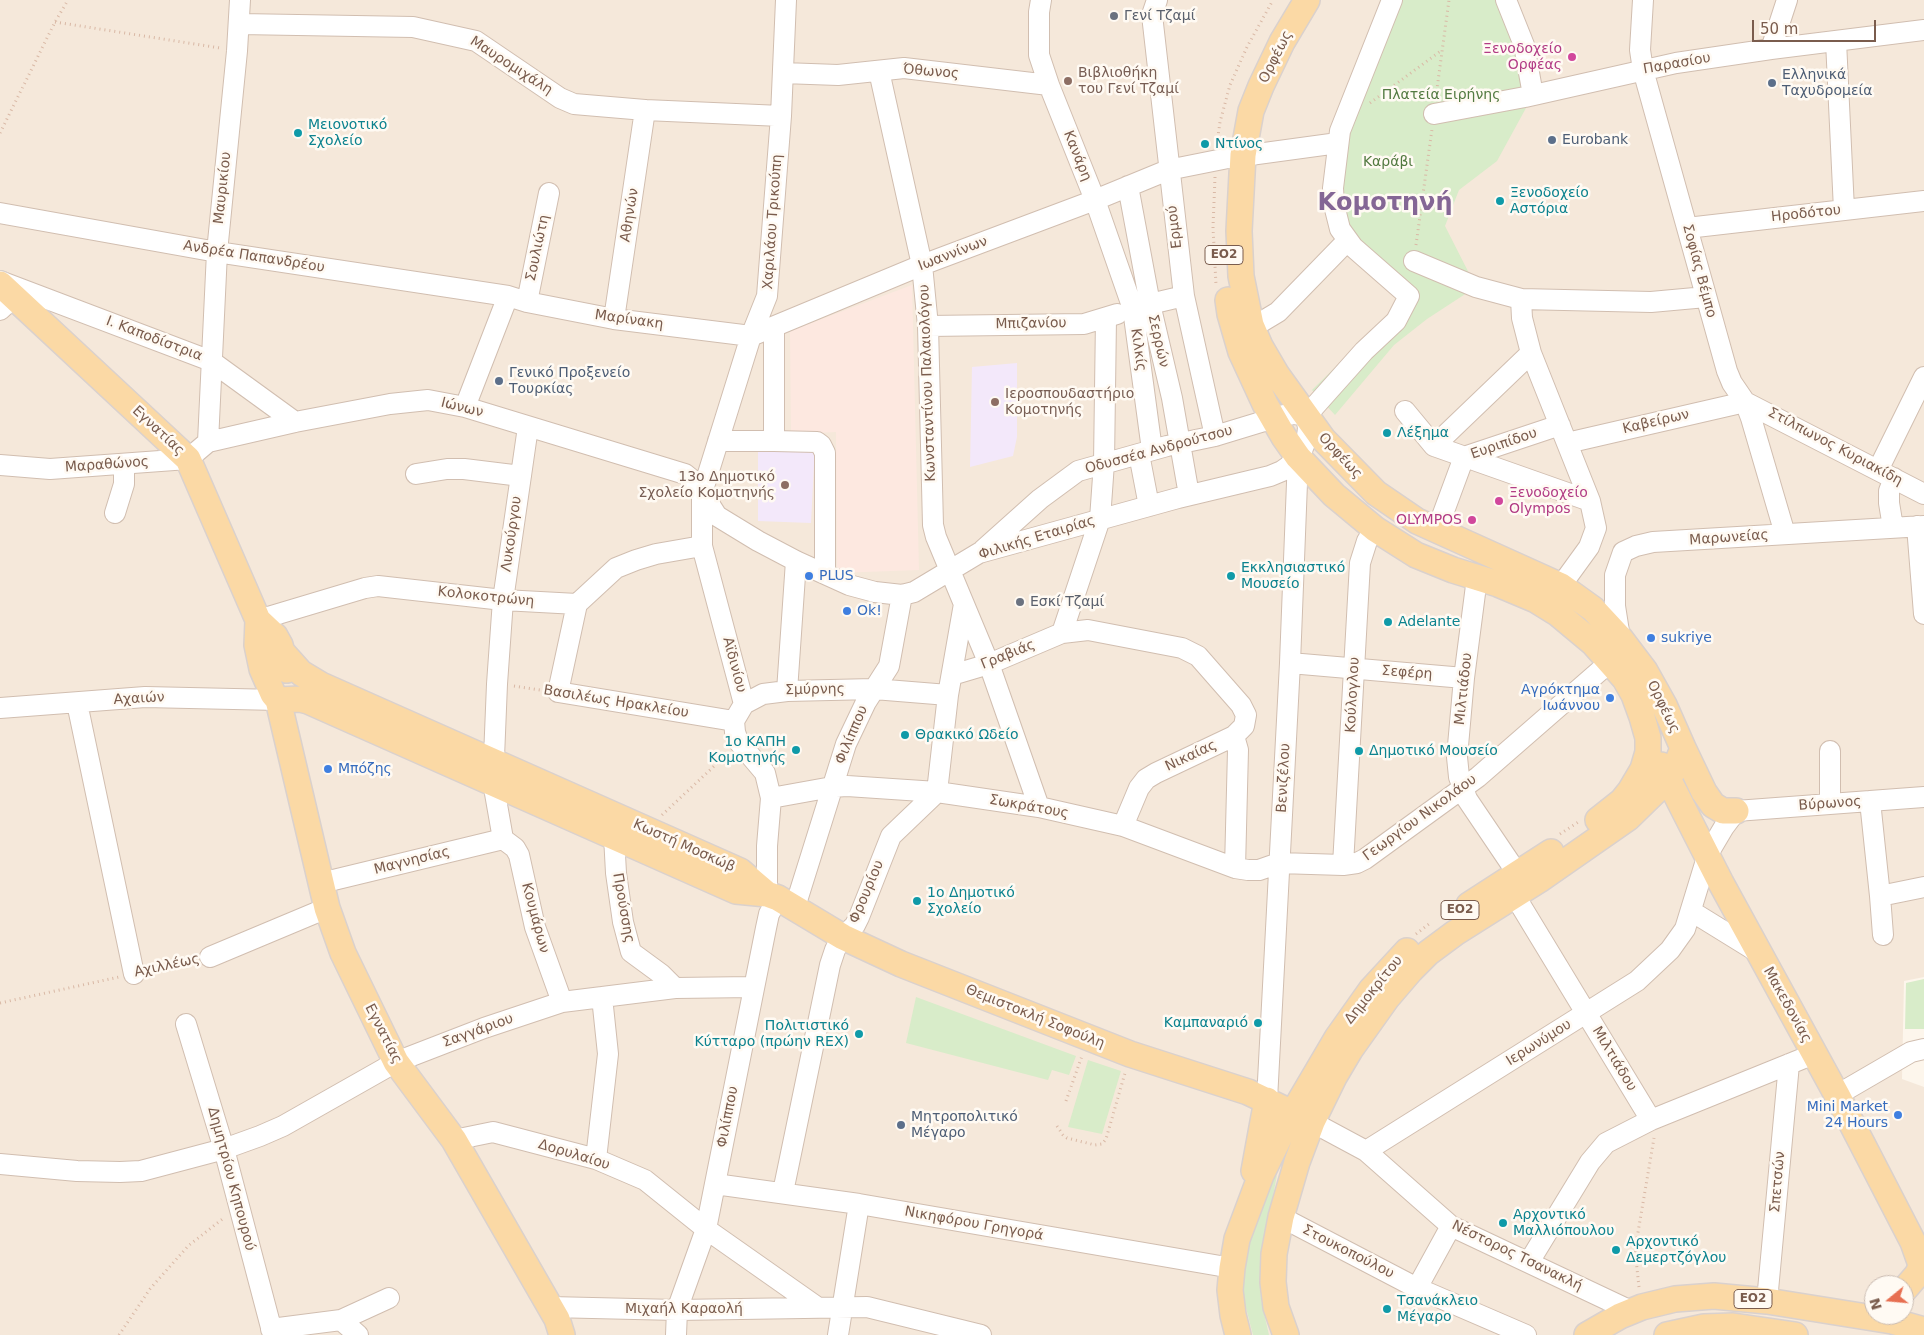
<!DOCTYPE html>
<html>
<head>
<meta charset="utf-8">
<style>
  body { margin:0 }
  #map { position:relative; width:1924px; height:1335px; overflow:hidden; background:#fdf6ec; font-family:"DejaVu Sans",sans-serif }
  canvas { display:block }
  .north { position:absolute; left:1864px; top:1275px; width:50px; height:50px; box-sizing:border-box; background:#fffaf3; border:1px solid #cabbb1; border-radius:50%; rotate:253deg; font-size:14px; font-weight:700; line-height:20px; text-align:center; color:#7a5c4d }
  .north::after { content:''; display:block; margin:auto; width:18px; height:22px; background:#e76f51; clip-path:polygon(50% 0,100% 100%,50% 72%,0 100%) }
  .scale { position:absolute; left:1752px; top:20px; width:124px; height:22px; box-sizing:border-box; border:2px solid #7a5c4d; border-top:0; padding-left:6px; font-size:15px; line-height:18px; white-space:nowrap; color:#7a5c4d; -webkit-text-stroke:4px #fffaf3; paint-order:stroke }
</style>
</head>
<body>
<div id="map">
<canvas width="1924" height="1335"></canvas>
<div class="north">N</div>
<div class="scale">50 m</div>
</div>
<script>
const context = document.querySelector('canvas').getContext('2d');
context.lineJoin = 'round';
function fillPath(path, color) { context.fillStyle = color; context.fill(path, 'evenodd'); }
const shape = rows => new Path2D(rows.map(r => 'M' + r).join(''));
function trace(path, color, width, dash) { context.strokeStyle = color; context.lineWidth = width; context.lineCap = dash ? 'butt' : 'round'; context.setLineDash(dash || []); context.stroke(path); }
function drawText(font, color, halo, rows, align = 'center') {
  context.font = font + ' "DejaVu Sans",sans-serif'; context.lineWidth = 5; context.setLineDash([]); context.textBaseline = 'middle'; context.strokeStyle = halo; context.fillStyle = color; for (const [text, x, y, turn = 0] of rows) {
    context.save(); context.translate(x, y); context.rotate((+turn || 0) * Math.PI / 180); context.textAlign = isNaN(turn) ? turn : align; if (halo) context.strokeText(text, 0, 0); context.fillText(text, 0, 0); context.restore();
  }
}
const residential = shape([
  [0,0,1924,0,1924,977,1904,981,1902,1079,1924,1087,1924,1335,0,1335],
  [1874,1285,1904,1285,1904,1315,1874,1315]
]);
const commercial = shape([
  [912,285,919,570,837,573,836,432,791,434,790,331]
]);
const education = shape([
  [1017,363,1017,437,1013,456,970,467,972,367],
  [815,445,811,523,758,521,758,450]
]);
const green = shape([
  [1392,0,1497,0,1511,30,1526,108,1497,161,1459,190,1445,226,1476,287,1427,319,1394,345,1335,415,1312,390,1408,296,1343,224,1336,146],
  [1924,979,1924,1029,1905,1029,1906,983],
  [916,997,1076,1056,1069,1075,1052,1070,1048,1080,906,1043],
  [1088,1060,1121,1071,1102,1134,1068,1127],
  [1277,1175,1260,1263,1261,1300,1269,1335,1253,1335,1244,1300,1244,1272,1247,1249,1263,1199,1273,1180]
]);
const path = shape([
  [55,22,220,48],
  [1436,96,1449,0],
  [1370,103,1442,50],
  [0,133,55,22,68,0],
  [1217,143,1220,122,1230,85,1247,47,1273,0],
  [1215,177,1213,227,1216,285],
  [1416,245,1432,129],
  [514,686,540,690],
  [662,815,726,755],
  [1560,834,1580,821],
  [1416,934,1429,924],
  [151,970,194,960],
  [0,1003,119,977],
  [1066,1101,1082,1056],
  [1057,1126,1063,1135,1067,1138,1095,1145,1102,1144,1106,1139,1125,1073],
  [1639,1287,1635,1250,1654,1138],
  [119,1335,150,1289,188,1246,225,1217]
]);
const minor = shape([
  [1041,0,1039,12,1039,55,1049,85,1095,200,1133,309,1152,450],
  [1157,0,1152,15,1184,296,1215,436],
  [1506,0,1524,45,1533,95],
  [1643,0,1640,50,1643,70,1727,371,1732,383,1745,402,1751,418,1785,534],
  [240,24,413,27,476,41,560,98,574,104,645,110,781,116],
  [1836,41,1844,210],
  [1771,49,1787,0],
  [879,71,922,265,928,326,933,525,936,537,989,664,1039,807],
  [783,73,838,75,904,68,1049,85],
  [1434,114,1525,97,1676,63,1771,49,1924,30],
  [1128,186,1150,304,1172,398,1189,495],
  [0,213,217,252,508,296,527,302,614,319,751,336,922,265,1095,200,1168,170,1228,158,1338,143],
  [1687,228,1924,201],
  [1414,261,1476,287,1521,299,1651,302,1706,297],
  [0,281,211,361,295,422],
  [1521,299,1522,318,1531,353,1590,501,1596,528,1589,547,1552,598],
  [527,302,549,193],
  [1150,304,1184,296],
  [0,310,14,297],
  [614,319,645,110],
  [1251,325,1263,321,1278,312,1348,240],
  [928,326,1084,324,1117,314],
  [774,327,774,441,817,442,821,445,825,453,825,574],
  [1745,402,1924,494],
  [465,407,508,296],
  [1405,411,1434,446,1590,501],
  [1306,416,1364,351,1396,321,1409,296,1353,247,1340,229,1334,205,1333,188,1340,131,1392,0],
  [718,441,774,441],
  [208,442,217,252,237,51,240,0],
  [1567,443,1745,402],
  [1434,446,1531,353],
  [1139,454,1149,506],
  [0,465,50,469,188,459,208,442,295,422,390,404,428,400,465,407,685,474,696,483,717,516,758,541,796,561,849,585,875,592,902,595,914,592,979,553,1178,498,1270,476,1282,471,1289,466,1303,448,1307,437,1308,427,1306,416],
  [1878,470,1924,377],
  [416,474,447,469,464,469,521,476],
  [115,513,124,484,124,464],
  [1917,526,1924,614],
  [1893,527,1889,503,1889,491,1894,478],
  [1437,530,1464,457,1560,425],
  [983,550,1040,499,1078,471,1167,446,1215,436,1284,415,1295,414,1306,416],
  [1477,578,1464,678,1457,757,1459,777,1467,799,1517,873],
  [577,604,558,692,734,721],
  [258,620,365,588,378,586,503,600,577,604,616,568,636,560,656,554,702,546],
  [1062,633,1100,519,1104,463,1106,318],
  [1620,638,1615,606,1615,575,1623,552,1636,546,1653,542,1924,526],
  [1290,663,1464,678],
  [952,675,989,664,1062,633,1088,630,1182,648,1198,656,1241,705,1246,715,1244,726,1234,736,1156,773,1146,779,1139,788,1123,826],
  [787,691,796,561],
  [77,703,134,974],
  [744,704,763,694,787,691,874,689,948,695],
  [0,708,145,697,278,700],
  [1234,736,1238,750,1235,868],
  [1830,751,1830,803],
  [771,798,832,787,847,786,937,792,1039,807,1123,826,1235,868,1248,870,1259,870,1279,863,1343,865,1357,863,1365,859,1478,777,1610,662],
  [1870,801,1880,896,1924,887],
  [614,836,616,873,623,922,631,952,661,974,675,988],
  [503,839,493,782,497,684,503,600,528,427],
  [503,839,515,848,519,855,535,927,562,1002],
  [1343,865,1360,563,1367,541,1375,529],
  [321,883,503,839],
  [767,894,767,846,771,798,765,773,738,741,735,732,734,721,744,704,702,546,702,493,751,336,767,296,781,116,786,0],
  [1515,896,1651,1120],
  [1880,896,1883,935],
  [795,907,846,744,866,702,889,666,902,595],
  [1691,911,1759,953],
  [210,957,327,908],
  [186,1024,224,1149,273,1335],
  [1837,1095,1911,1052,1924,1049],
  [1267,1100,1290,663,1298,457],
  [1312,1122,1366,1151,1637,981,1670,950,1685,929,1708,854,1724,827,1736,811,1924,797],
  [454,1140,493,1132,596,1159,645,1180,706,1229,817,1307],
  [1366,1151,1451,1226,1631,1311],
  [596,1159,608,1054,602,997],
  [0,1164,77,1171,120,1172,141,1171,224,1149,260,1136,283,1126,396,1062,484,1028,562,1002,675,988,753,987],
  [715,1184,859,1204,1232,1268],
  [783,1192,830,965,835,950,840,940,855,925,859,917,891,836,937,792,948,695,964,604],
  [1281,1217,1417,1288,1526,1335],
  [1529,1262,1590,1162,1606,1143,1651,1120,1814,1054],
  [1417,1288,1451,1226],
  [1767,1301,1789,1064],
  [550,1307,677,1310,867,1307,981,1335],
  [341,1320,389,1298],
  [271,1329,341,1320,358,1335],
  [676,1335,677,1310,706,1229,766,928,769,914,778,898],
  [838,1335,859,1204]
]);
const major = shape([
  [0,284,188,459,258,620,275,636,280,645,287,670],
  [1228,300,1230,314,1241,352,1265,404,1284,437,1298,457,1334,495,1375,529,1416,555,1453,570,1498,584,1536,600,1557,613,1593,643,1625,679,1634,695,1642,717,1648,738,1648,752,1643,769,1630,791,1622,801,1598,820],
  [258,620,257,645,262,669,273,694,278,700],
  [284,654,301,673,321,685,740,871,767,894],
  [278,700,300,699,308,701,736,891,767,894,778,898,843,937,901,964,1130,1054,1248,1092,1307,1120],
  [278,700,327,908,343,953,396,1062,454,1140,557,1319,562,1335],
  [1683,748,1704,792,1713,805,1723,811,1736,811],
  [1661,765,1721,883,1837,1095,1913,1242,1924,1273],
  [1469,905,1551,852],
  [1254,1171,1267,1100],
  [1904,1290,1917,1275,1922,1265],
  [1238,1335,1233,1315,1230,1290,1232,1268,1237,1239,1261,1175,1284,1128,1337,1038,1371,990,1407,951],
  [1286,1335,1276,1307,1273,1282,1274,1254,1281,1217,1297,1162,1312,1122,1334,1077,1350,1050,1387,998,1411,970,1428,953,1455,933,1539,880,1628,818,1668,779,1676,766,1683,748,1664,705,1645,671,1620,638,1593,609,1561,586,1417,521,1376,493,1323,439,1277,375,1260,346,1251,325,1241,276,1239,231,1243,155,1251,111,1261,86,1282,42,1307,0],
  [1587,1335,1620,1316,1642,1307,1675,1299,1714,1296,1767,1301,1892,1321,1924,1330],
  [1667,1335,1704,1327,1733,1326,1795,1335]
]);
const markers = [
  [1114,16,5,"#6b7280"],
  [1572,57,5,"#d1479c"],
  [1068,81,5,"#8d6e63"],
  [1772,83,5,"#5c6f8a"],
  [298,133,5,"#0f9aa8"],
  [1552,140,5,"#5c6f8a"],
  [1205,144,5,"#0f9aa8"],
  [1500,201,5,"#0f9aa8"],
  [499,381,5,"#5c6f8a"],
  [995,402,5,"#8d6e63"],
  [1387,433,5,"#0f9aa8"],
  [785,485,5,"#8d6e63"],
  [1499,501,5,"#d1479c"],
  [1472,520,5,"#d1479c"],
  [809,576,5,"#3f7fe0"],
  [1231,576,5,"#0f9aa8"],
  [1020,602,5,"#6b7280"],
  [847,611,5,"#3f7fe0"],
  [1388,622,5,"#0f9aa8"],
  [1651,638,5,"#3f7fe0"],
  [1610,698,5,"#3f7fe0"],
  [905,735,5,"#0f9aa8"],
  [796,750,5,"#0f9aa8"],
  [1359,751,5,"#0f9aa8"],
  [328,769,5,"#3f7fe0"],
  [917,901,5,"#0f9aa8"],
  [1258,1023,5,"#0f9aa8"],
  [859,1034,5,"#0f9aa8"],
  [1898,1115,5,"#3f7fe0"],
  [901,1125,5,"#5c6f8a"],
  [1503,1223,5,"#0f9aa8"],
  [1616,1250,5,"#0f9aa8"],
  [1387,1309,5,"#0f9aa8"]
];
const shields = [
  [1224,255,38],
  [1460,910,38],
  [1753,1299,38]
];
const shieldNames = [
  ["ΕΟ2",1224,255],
  ["ΕΟ2",1460,910],
  ["ΕΟ2",1753,1299]
];
const worshipNames = [
  ["Γενί Τζαμί",1124,16],
  ["Εσκί Τζαμί",1030,602]
];
const hotelNames = [
  ["Ξενοδοχείο",1562,49],
  ["Ορφέας",1562,65],
  ["Ξενοδοχείο",1509,493,"left"],
  ["Olympos",1509,509,"left"],
  ["OLYMPOS",1462,520]
];
const streetNames = [
  ["Ορφέως",1276,57,-63],
  ["Παρασίου",1677,64,-10],
  ["Μαυρομιχάλη",511,66,33],
  ["Όθωνος",931,72,5],
  ["Κανάρη",1077,156,68],
  ["Μαυρικίου",223,188,-84],
  ["Ηροδότου",1806,214,-6],
  ["Αθηνών",630,215,-81],
  ["Χαριλάου Τρικούπη",773,222,-86],
  ["Ερμού",1175,227,-97],
  ["Σουλιώτη",538,248,-78],
  ["Ιωαννίνων",953,254,-21],
  ["Ανδρέα Παπανδρέου",254,257,9],
  ["Σοφίας Βέμπο",1699,271,75],
  ["Μαρίνακη",629,320,8],
  ["Μπιζανίου",1031,324,-1],
  ["Ι. Καποδίστρια",154,339,21],
  ["Σερρών",1158,341,77],
  ["Κιλκίς",1138,350,82],
  ["Κωνσταντίνου Παλαιολόγου",928,383,-92],
  ["Ιώνων",462,408,14],
  ["Καβείρων",1656,422,-13],
  ["Εγνατίας",158,431,43],
  ["Ευριπίδου",1504,444,-19],
  ["Στίλπωνος Κυριακίδη",1835,447,28],
  ["Οδυσσέα Ανδρούτσου",1159,450,-15],
  ["Ορφέως",1340,456,47],
  ["Μαραθώνος",107,465,-4],
  ["Λυκούργου",512,534,-82],
  ["Φιλικής Εταιρίας",1037,538,-17],
  ["Μαρωνείας",1729,538,-4],
  ["Κολοκοτρώνη",486,597,6],
  ["Γραβιάς",1008,655,-22],
  ["Αϊδινίου",734,665,75],
  ["Σεφέρη",1407,673,4],
  ["Μιλτιάδου",1464,689,-84],
  ["Σμύρνης",815,690,-1],
  ["Κούλογλου",1353,695,-87],
  ["Αχαιών",139,699,-3],
  ["Βασιλέως Ηρακλείου",616,702,9],
  ["Ορφέως",1663,707,64],
  ["Φιλίππου",852,735,-67],
  ["Νικαίας",1191,756,-25],
  ["Βενιζέλου",1284,778,-87],
  ["Βύρωνος",1830,804,-4],
  ["Σωκράτους",1029,807,10],
  ["Γεωργίου Νικολάου",1420,818,-36],
  ["Κωστή Μοσκώβ",684,846,24],
  ["Μαγνησίας",412,861,-14],
  ["Φρουρίου",867,892,-67],
  ["Προύσσης",623,908,80],
  ["Κουμάρων",535,918,75],
  ["Αχιλλέως",167,966,-12],
  ["Δημοκρίτου",1374,990,-51],
  ["Μακεδονίας",1787,1005,61],
  ["Θεμιστοκλή Σοφούλη",1035,1017,22],
  ["Σαγγάριου",478,1031,-20],
  ["Εγνατίας",383,1034,63],
  ["Ιερωνύμου",1539,1043,-32],
  ["Μιλτιάδου",1614,1059,59],
  ["Φιλίππου",728,1117,-79],
  ["Δορυλαίου",574,1155,17],
  ["Δημητρίου Κηπουρού",231,1179,75],
  ["Σπετσών",1778,1182,-85],
  ["Νικηφόρου Γρηγορά",974,1224,10],
  ["Στουκοπούλου",1348,1252,27],
  ["Νέστορος Τσανακλή",1517,1256,26],
  ["Μιχαήλ Καραολή",684,1309]
];
const educationNames = [
  ["Βιβλιοθήκη",1078,73],
  ["του Γενί Τζαμί",1078,89],
  ["Ιεροσπουδαστήριο",1005,394],
  ["Κομοτηνής",1005,410],
  ["13ο Δημοτικό",775,477,"right"],
  ["Σχολείο Κομοτηνής",775,493,"right"]
];
const serviceNames = [
  ["Ελληνικά",1782,75],
  ["Ταχυδρομεία",1782,91],
  ["Eurobank",1562,140],
  ["Γενικό Προξενείο",509,373],
  ["Τουρκίας",509,389],
  ["Μητροπολιτικό",911,1117],
  ["Μέγαρο",911,1133]
];
const parkNames = [
  ["Πλατεία Ειρήνης",1441,95],
  ["Καράβι",1388,162]
];
const cultureNames = [
  ["Μειονοτικό",308,125],
  ["Σχολείο",308,141],
  ["Ντίνος",1215,144],
  ["Ξενοδοχείο",1510,193],
  ["Αστόρια",1510,209],
  ["Λέξημα",1397,433],
  ["Εκκλησιαστικό",1241,568],
  ["Μουσείο",1241,584],
  ["Adelante",1398,622],
  ["Θρακικό Ωδείο",915,735],
  ["1ο ΚΑΠΗ",786,742,"right"],
  ["Κομοτηνής",786,758,"right"],
  ["Δημοτικό Μουσείο",1369,751],
  ["1ο Δημοτικό",927,893],
  ["Σχολείο",927,909],
  ["Καμπαναριό",1248,1023,"right"],
  ["Πολιτιστικό",849,1026,"right"],
  ["Κύτταρο (πρώην REX)",849,1042,"right"],
  ["Αρχοντικό",1513,1215],
  ["Μαλλιόπουλου",1513,1231],
  ["Αρχοντικό",1626,1242],
  ["Δεμερτζόγλου",1626,1258],
  ["Τσανάκλειο",1397,1301],
  ["Μέγαρο",1397,1317]
];
const shopNames = [
  ["PLUS",819,576],
  ["Ok!",857,611],
  ["sukriye",1661,638],
  ["Αγρόκτημα",1600,690,"right"],
  ["Ιωάννου",1600,706,"right"],
  ["Μπόζης",338,769],
  ["Mini Market",1888,1107,"right"],
  ["24 Hours",1888,1123,"right"]
];
const townNames = [
  ["Κομοτηνή",1385,204]
];
fillPath(residential, '#f5e8da');
fillPath(commercial, '#fde8e0');
fillPath(education, '#f3e8fa');
fillPath(green, '#d8ecc9');
trace(minor, '#d1beb0', 22);
trace(major, '#dad1cd', 28);
trace(path, '#d9b8a5', 3, [1, 4]);
trace(minor, '#fff', 20);
trace(major, '#fbd9a5', 25);
for (const [x, y, r, color] of markers) { const dot = new Path2D(); dot.arc(x, y, r, 0, 2 * Math.PI); context.fillStyle = color; context.fill(dot); trace(dot, '#fffaf3', 2); }
for (const [x, y, w] of shields) { const box = new Path2D(); box.roundRect(x - w / 2, y - 9.5, w, 19, 4); context.fillStyle = '#fffaf3'; context.fill(box); trace(box, '#7a5c4d', 1); }
drawText('bold 12px', '#7a5c4d', null, shieldNames);
drawText('14px', '#5b616d', '#fffaf3', worshipNames, 'left');
drawText('14px', '#b23c85', '#fffaf3', hotelNames, 'right');
drawText('14px', '#7a5c4d', '#fffaf3', streetNames);
drawText('14px', '#785e54', '#fffaf3', educationNames, 'left');
drawText('14px', '#4e5e75', '#fffaf3', serviceNames, 'left');
drawText('14px', '#537a41', '#fffaf3', parkNames);
drawText('14px', '#0d838f', '#fffaf3', cultureNames, 'left');
drawText('14px', '#366cbe', '#fffaf3', shopNames, 'left');
drawText('bold 24px', '#846695', '#fffaf3', townNames);
</script>
</body>
</html>
